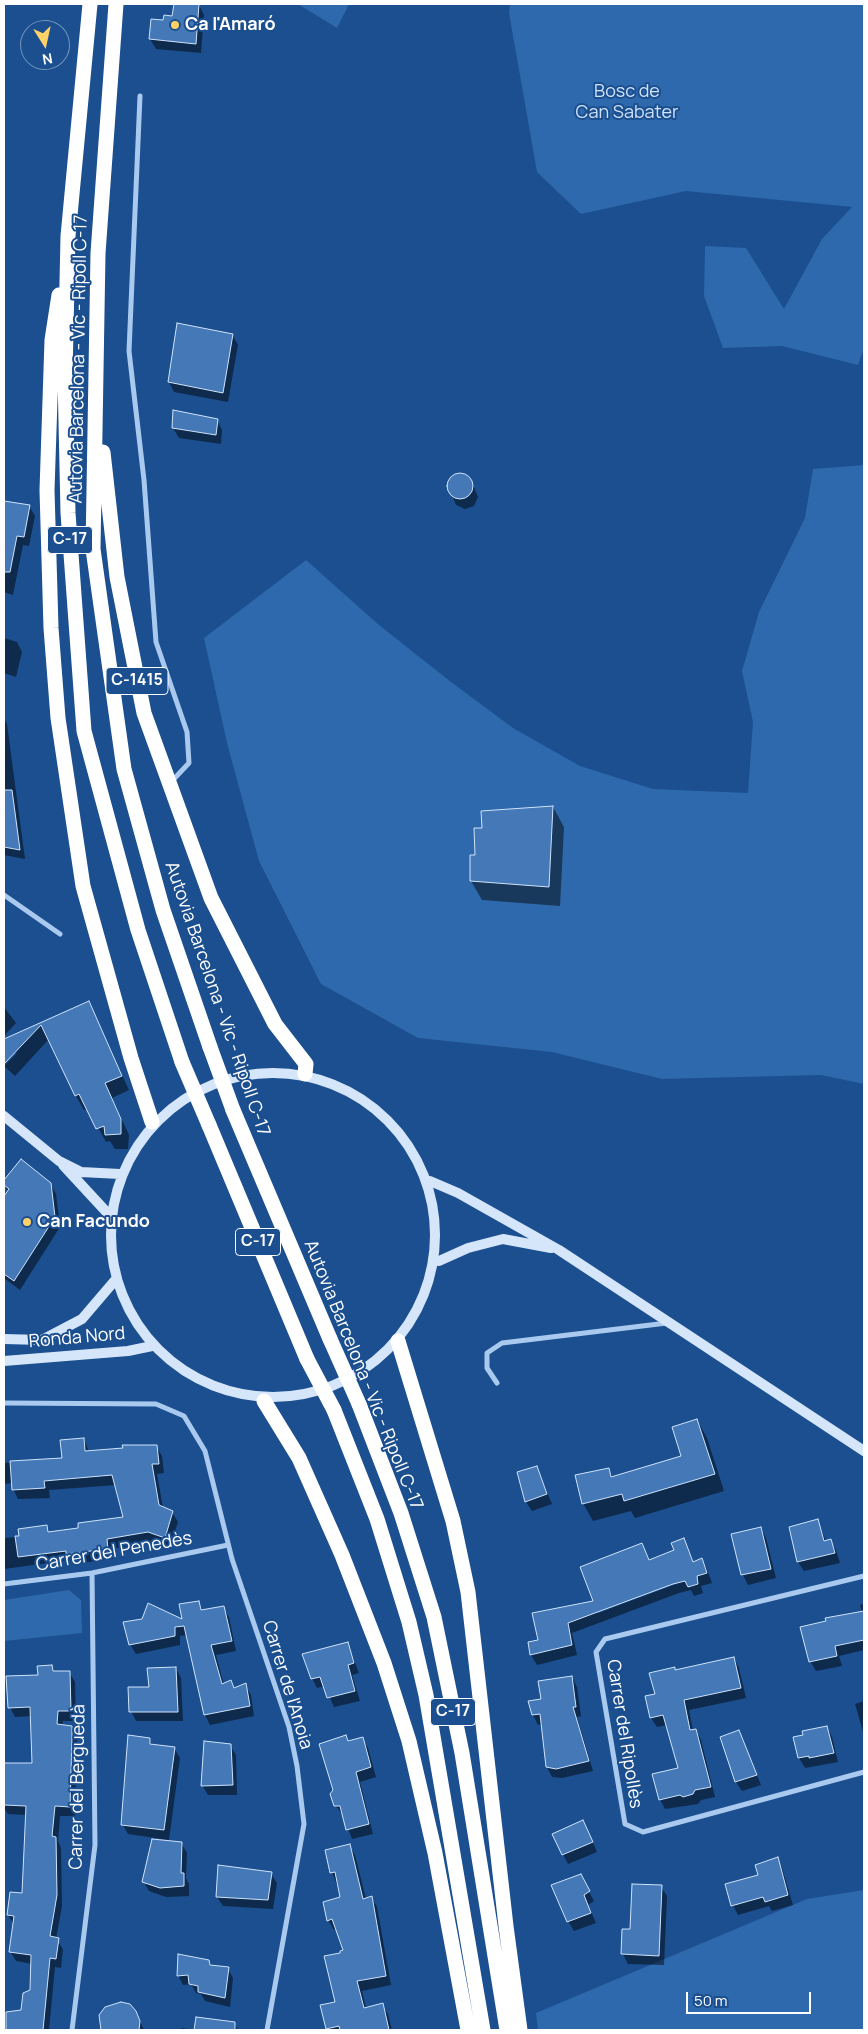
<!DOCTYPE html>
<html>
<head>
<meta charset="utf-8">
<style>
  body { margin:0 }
  #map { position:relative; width:868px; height:2034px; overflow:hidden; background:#1b4f8f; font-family:Manrope,sans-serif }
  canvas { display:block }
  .frame { position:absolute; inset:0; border:5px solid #fff; pointer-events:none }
  .north { position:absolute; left:20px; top:20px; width:50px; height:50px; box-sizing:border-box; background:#1b4f8f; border:1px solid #7695bc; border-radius:50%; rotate:170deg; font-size:14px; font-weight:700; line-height:20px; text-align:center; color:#fff }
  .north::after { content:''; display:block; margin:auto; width:18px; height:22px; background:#ffd166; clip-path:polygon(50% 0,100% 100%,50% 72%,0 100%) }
  .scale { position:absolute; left:686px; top:1992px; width:125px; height:22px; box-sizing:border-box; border:2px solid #fff; border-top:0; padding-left:6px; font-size:15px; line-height:18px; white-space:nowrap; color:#fff; -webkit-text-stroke:4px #1b4f8f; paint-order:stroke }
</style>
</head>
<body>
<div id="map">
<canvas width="868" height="2034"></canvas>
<div class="frame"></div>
<div class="north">N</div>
<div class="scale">50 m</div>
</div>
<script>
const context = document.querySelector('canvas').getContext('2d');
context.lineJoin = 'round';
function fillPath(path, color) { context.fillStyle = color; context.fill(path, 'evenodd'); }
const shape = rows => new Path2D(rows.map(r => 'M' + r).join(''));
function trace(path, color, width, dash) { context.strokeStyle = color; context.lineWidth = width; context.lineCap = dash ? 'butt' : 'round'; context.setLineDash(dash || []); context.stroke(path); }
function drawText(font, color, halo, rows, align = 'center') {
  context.font = font + ' Manrope,sans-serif'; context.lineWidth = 4; context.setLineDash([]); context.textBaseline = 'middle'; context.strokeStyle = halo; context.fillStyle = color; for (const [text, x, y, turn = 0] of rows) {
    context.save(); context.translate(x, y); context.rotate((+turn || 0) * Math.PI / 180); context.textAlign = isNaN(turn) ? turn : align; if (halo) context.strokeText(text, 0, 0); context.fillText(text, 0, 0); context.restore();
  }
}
const green = shape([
  [298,4,349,4,337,28],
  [510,4,864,4,864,348,858,365,782,346,723,348,704,296,705,246,746,248,784,309,822,239,852,207,686,191,581,214,537,172,509,13],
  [864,465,864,1084,821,1075,662,1079,552,1052,418,1038,321,984,259,861,227,743,204,638,306,560,379,625,451,682,513,728,580,766,653,789,748,793,753,722,742,671,759,612,805,518,813,469],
  [69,1590,81,1600,82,1633,4,1641,4,1600],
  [864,1890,864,2030,538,2030,536,2013,807,1899]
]);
const shadow = shape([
  [175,4,199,5,204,15,201,53,156,49,150,39,164,21,174,17],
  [233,336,238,345,228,402,174,392,169,382],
  [174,412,217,420,222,430,221,444,179,438,173,428],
  [461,474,470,478,478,497,474,506,465,509,456,505,448,485,452,476],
  [4,503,29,506,35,516,29,546,23,545,13,595,4,592],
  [4,638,17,642,22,652,16,677,4,673],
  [4,718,7,724,25,859,4,855],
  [553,807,564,827,560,906,482,900,471,881,484,829],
  [88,1003,129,1090,112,1098,129,1135,128,1149,115,1149,110,1141,106,1142,88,1109,84,1110,76,1096,49,1039,15,1076,4,1066,17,1053,13,1053,4,1063,4,1040],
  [4,1007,16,1023,4,1036],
  [21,1161,50,1183,56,1194,60,1227,20,1290,4,1278,4,1199,8,1193,4,1182],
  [697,1420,707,1438,724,1491,635,1518,631,1511,593,1521,583,1503,608,1469,613,1478,682,1457],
  [84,1439,89,1452,156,1446,162,1456,164,1473,157,1474,163,1508,172,1512,178,1522,170,1547,155,1542,112,1549,113,1559,73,1564,71,1560,4,1569,4,1538,20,1537,46,1527,50,1533,80,1529,124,1518,116,1485,49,1490,50,1498,18,1499,13,1489,12,1483,4,1484,4,1463,63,1459],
  [537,1468,552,1504,532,1511,526,1502,518,1473],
  [817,1520,826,1541,830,1540,836,1550,840,1563,804,1571,798,1562],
  [761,1528,766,1538,776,1578,748,1585,743,1575,733,1535],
  [684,1540,694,1563,702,1559,707,1569,712,1583,701,1586,703,1593,694,1596,691,1590,679,1593,572,1633,577,1655,537,1665,531,1655,529,1643,540,1641,595,1602,641,1544,650,1561,676,1550],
  [678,1581,679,1583,598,1613,598,1611],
  [198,1602,203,1611,223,1608,229,1617,236,1651,216,1655,224,1685,231,1682,235,1688,245,1685,251,1695,254,1716,210,1725,205,1715,187,1635,180,1636,180,1645,136,1654,130,1644,184,1621],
  [864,1604,864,1650,839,1656,842,1666,816,1671,810,1661,862,1612,860,1605],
  [348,1644,359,1673,352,1675,360,1701,334,1707,325,1686,317,1688,312,1678],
  [734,1658,739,1668,746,1698,689,1710,693,1731,696,1730,701,1740,715,1797,701,1800,698,1804,665,1809,660,1799,680,1769,667,1725,657,1727,651,1718,647,1697,656,1695,674,1668,676,1671],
  [51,1668,54,1673,69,1672,75,1682,76,1721,63,1721,62,1726,71,1727,77,1737,77,1748,75,1816,60,1816,58,1841,61,1848,62,1906,56,1939,63,1949,61,1968,55,1967,49,2030,8,2030,22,2011,31,1991,32,1964,16,1961,10,1951,14,1925,8,1915,24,1894,27,1815,8,1814,4,1808,4,1764,33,1764,31,1716,15,1717,10,1707,39,1676],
  [176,1668,181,1678,183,1721,136,1721,131,1711,150,1688],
  [572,1677,577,1687,581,1716,577,1717,593,1771,562,1778,552,1777,547,1767,543,1724,538,1725,533,1715,530,1702,543,1700],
  [864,1701,864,1735,855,1704],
  [827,1727,832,1737,838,1762,805,1768,799,1758,794,1738],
  [739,1732,761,1785,742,1791,736,1782,721,1737],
  [362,1738,368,1748,376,1777,360,1782,373,1834,352,1839,343,1815,335,1805,335,1791,348,1742],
  [149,1739,153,1746,174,1748,180,1758,169,1840,128,1834,123,1825],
  [230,1745,236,1755,237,1795,208,1795,202,1785],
  [588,1831,597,1852,568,1864,563,1854],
  [181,1843,187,1853,186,1878,189,1884,189,1896,166,1897,149,1891,144,1882],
  [349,1846,355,1855,366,1899,372,1898,377,1907,391,1985,362,1991,366,2008,382,2005,388,2014,392,2030,328,2030,327,2028,336,2003,344,1951,337,1929,334,1930,328,1920,342,1898,332,1872],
  [777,1859,782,1868,793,1905,772,1911,769,1906,738,1915,733,1905],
  [271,1874,277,1883,273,1909,223,1906,217,1897],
  [580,1876,594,1901,588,1905,596,1923,574,1931,568,1921],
  [661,1887,667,1896,664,1965,628,1964,623,1954,623,1930,632,1931],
  [209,1961,212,1966,228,1969,233,1978,230,2007,205,2001,201,1994,196,1993,191,1984,183,1985,178,1975],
  [135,2011,144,2030,103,2030,101,2025],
  [197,2018,234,2023,238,2030,181,2030,181,2028,195,2030]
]);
const building = shape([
  [174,4,199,4,196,44,149,39,151,19,163,20,164,15,172,16,174,4],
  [177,323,233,334,223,393,168,382,177,323],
  [173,410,218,419,216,435,172,428,173,410],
  '447 486a13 13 0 1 1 26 0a13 13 0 1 1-26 0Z',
  [4,501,30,505,24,537,17,536,10,572,4,572,4,501],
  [4,790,12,790,20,850,4,847,4,790],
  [553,806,549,887,470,881,470,855,475,855,474,828,482,828,481,811,553,806],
  [89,1001,122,1076,105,1083,121,1119,121,1134,105,1135,104,1126,96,1129,79,1094,75,1096,41,1025,4,1064,4,1039,89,1001],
  [21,1159,51,1183,55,1217,14,1281,4,1274,4,1196,9,1189,4,1185,4,1180,21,1159],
  [697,1419,715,1474,624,1501,622,1494,582,1504,575,1475,609,1468,611,1477,681,1456,672,1427,697,1419],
  [84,1438,85,1451,123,1448,122,1445,157,1445,159,1464,152,1464,159,1505,173,1511,165,1538,148,1532,107,1539,108,1549,66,1554,66,1551,18,1557,15,1536,19,1536,18,1529,47,1525,48,1532,78,1528,78,1523,123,1517,112,1475,44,1481,45,1488,12,1490,10,1461,62,1458,60,1440,84,1438],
  [537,1466,547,1494,525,1502,517,1472,537,1466],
  [818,1519,824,1541,831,1539,835,1553,797,1562,789,1527,818,1519],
  [761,1527,771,1569,741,1575,731,1534,761,1527],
  [684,1538,693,1562,702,1558,707,1573,697,1576,698,1584,688,1587,685,1581,673,1584,568,1623,572,1645,530,1655,528,1642,538,1640,532,1613,593,1601,580,1567,642,1543,649,1560,674,1550,671,1543,684,1538],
  [199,1601,201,1610,224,1606,232,1641,211,1645,222,1684,231,1680,234,1688,246,1683,250,1706,204,1715,184,1626,175,1627,175,1636,129,1645,123,1622,142,1619,148,1603,182,1619,179,1604,199,1601],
  [864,1611,864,1640,835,1646,837,1656,809,1662,800,1627,826,1621,825,1618,864,1611],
  [348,1642,354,1663,348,1665,355,1691,327,1698,320,1677,311,1679,302,1654,348,1642],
  [734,1657,741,1688,684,1700,690,1730,696,1729,711,1787,695,1790,693,1794,683,1797,680,1795,659,1800,652,1774,678,1768,663,1715,650,1718,645,1696,655,1694,649,1673,675,1667,675,1670,734,1657],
  [52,1665,53,1671,70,1671,71,1711,58,1711,57,1724,72,1726,72,1737,70,1807,55,1806,52,1836,56,1837,57,1895,50,1936,59,1938,56,1959,50,1958,43,2030,6,2030,6,2012,21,2010,23,1993,30,1990,31,1955,9,1952,14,1916,7,1915,10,1892,22,1893,26,1806,4,1805,4,1763,32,1763,30,1707,8,1708,6,1676,38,1675,37,1666,52,1665],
  [176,1667,178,1712,129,1712,128,1687,149,1687,147,1668,176,1667],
  [572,1676,576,1707,573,1707,589,1761,556,1769,546,1767,540,1714,532,1715,528,1701,541,1699,538,1681,572,1676],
  [827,1726,834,1753,809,1758,809,1756,798,1758,793,1737,803,1735,802,1731,827,1726],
  [739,1730,757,1775,735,1782,720,1737,739,1730],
  [128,1735,150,1738,150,1744,175,1747,164,1830,121,1825,128,1735],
  [346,1735,348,1741,363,1737,371,1767,356,1772,369,1824,346,1830,340,1806,334,1806,330,1794,333,1790,319,1744,346,1735],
  [204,1741,231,1744,233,1785,201,1786,204,1741],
  [583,1820,593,1842,562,1855,552,1834,583,1820],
  [152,1839,182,1842,181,1873,184,1873,184,1886,160,1888,142,1882,152,1839],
  [350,1844,363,1899,372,1896,386,1976,357,1981,364,2008,383,2003,389,2030,340,2030,339,2026,326,2029,320,2005,335,2002,324,1956,340,1953,340,1951,343,1950,332,1919,327,1921,323,1902,340,1897,335,1872,330,1873,325,1850,350,1844],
  [778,1857,788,1895,765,1902,763,1897,731,1906,725,1884,758,1875,755,1865,778,1857],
  [218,1865,272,1872,268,1900,216,1897,218,1865],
  [581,1874,590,1891,584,1895,591,1913,567,1922,551,1885,581,1874],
  [632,1884,662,1885,659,1956,621,1954,622,1929,630,1929,632,1884],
  [178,1954,209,1960,210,1965,229,1967,225,1998,198,1992,198,1986,189,1984,188,1975,177,1976,178,1954],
  [121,2002,130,2004,136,2011,140,2021,139,2030,101,2030,99,2015,105,2007,121,2002],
  [196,2017,235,2022,235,2030,194,2030,196,2017]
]);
const street = shape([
  [140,96,129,351,144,480,156,642,187,732,189,763,171,782],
  [4,895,60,934],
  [497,1383,487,1368,487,1353,502,1343,667,1323],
  [4,1403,156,1404,184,1416,205,1451,232,1559,289,1727,297,1766,304,1824,267,2030],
  [864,1576,605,1639,596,1652,625,1824,643,1832,864,1772],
  [4,1584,92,1573,228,1545],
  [72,2030,95,1845,92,1573]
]);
const secondary = shape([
  '111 1235a162 162 0 1 1 324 0a162 162 0 1 1-324 0Z',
  [4,1116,59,1161,81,1172,120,1174],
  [63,1165,112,1218],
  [430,1181,458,1193,559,1250,864,1451],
  [439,1261,468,1248,503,1239,551,1248],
  [4,1339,42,1340,82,1319,117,1278],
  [4,1361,128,1351,152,1346]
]);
const highway = shape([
  [90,4,68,236,65,376,68,513,84,731,138,930,182,1062],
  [116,4,98,253,93,549,124,769,163,910,210,1047],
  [59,295,52,340,47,490,51,628,58,718,83,886,131,1058,152,1122],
  [103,452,117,577,144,713,211,898,275,1024,306,1064,305,1074],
  [233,1110,330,1339],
  [209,1125,307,1359],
  [398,1341,453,1521,468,1592,506,1926,520,2030],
  [264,1401,299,1458,342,1555,384,1663,409,1741,435,1853,468,2030],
  [359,1404,401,1513,434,1617,462,1753,507,2030],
  [334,1410,377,1519,409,1622,426,1695,483,2030]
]);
const highwayBridge = shape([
  [210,1047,233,1110],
  [182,1062,209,1125],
  [330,1339,359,1404],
  [307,1359,334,1410]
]);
const markers = [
  [175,25,5,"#ffd166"],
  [27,1222,5,"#ffd166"]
];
const shields = [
  [70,540,45],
  [137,681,62],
  [258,1242,45],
  [453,1712,45]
];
const shieldNames = [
  ["C-17",70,540],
  ["C-1415",137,681],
  ["C-17",258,1242],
  ["C-17",453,1712]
];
const poiNames = [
  ["Ca l'Amaró",185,25],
  ["Can Facundo",37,1222]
];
const parkNames = [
  ["Bosc de",627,92],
  ["Can Sabater",627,113]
];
const streetNames = [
  ["Autovia Barcelona - Vic - Ripoll C-17",79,359,-89],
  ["Autovia Barcelona - Vic - Ripoll C-17",217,999,71],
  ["Ronda Nord",77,1338,-5],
  ["Autovia Barcelona - Vic - Ripoll C-17",363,1375,68],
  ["Carrer del Penedès",114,1552,-10],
  ["Carrer de l'Anoia",287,1685,73],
  ["Carrer del Ripollès",624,1734,81],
  ["Carrer del Berguedà",78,1787,-89]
];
fillPath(green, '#2e69ad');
fillPath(shadow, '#0007');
fillPath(building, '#4478b7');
trace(building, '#cfe3fa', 1);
trace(street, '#a9c9ee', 5);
trace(secondary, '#d6e6fa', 10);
trace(highway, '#fff', 15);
trace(highwayBridge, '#fff', 15);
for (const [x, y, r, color] of markers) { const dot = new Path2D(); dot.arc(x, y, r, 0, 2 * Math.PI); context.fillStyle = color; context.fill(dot); trace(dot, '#1b4f8f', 2); }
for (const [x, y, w] of shields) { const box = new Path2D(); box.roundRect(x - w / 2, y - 13.5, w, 27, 4); context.fillStyle = '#1b4f8f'; context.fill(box); trace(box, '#fff', 1); }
drawText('bold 16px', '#fff', null, shieldNames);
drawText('bold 18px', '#fff', '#1b4f8f', poiNames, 'left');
drawText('18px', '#cfe3fa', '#1b4f8f', parkNames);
drawText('18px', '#fff', '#1b4f8f', streetNames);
</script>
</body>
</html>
